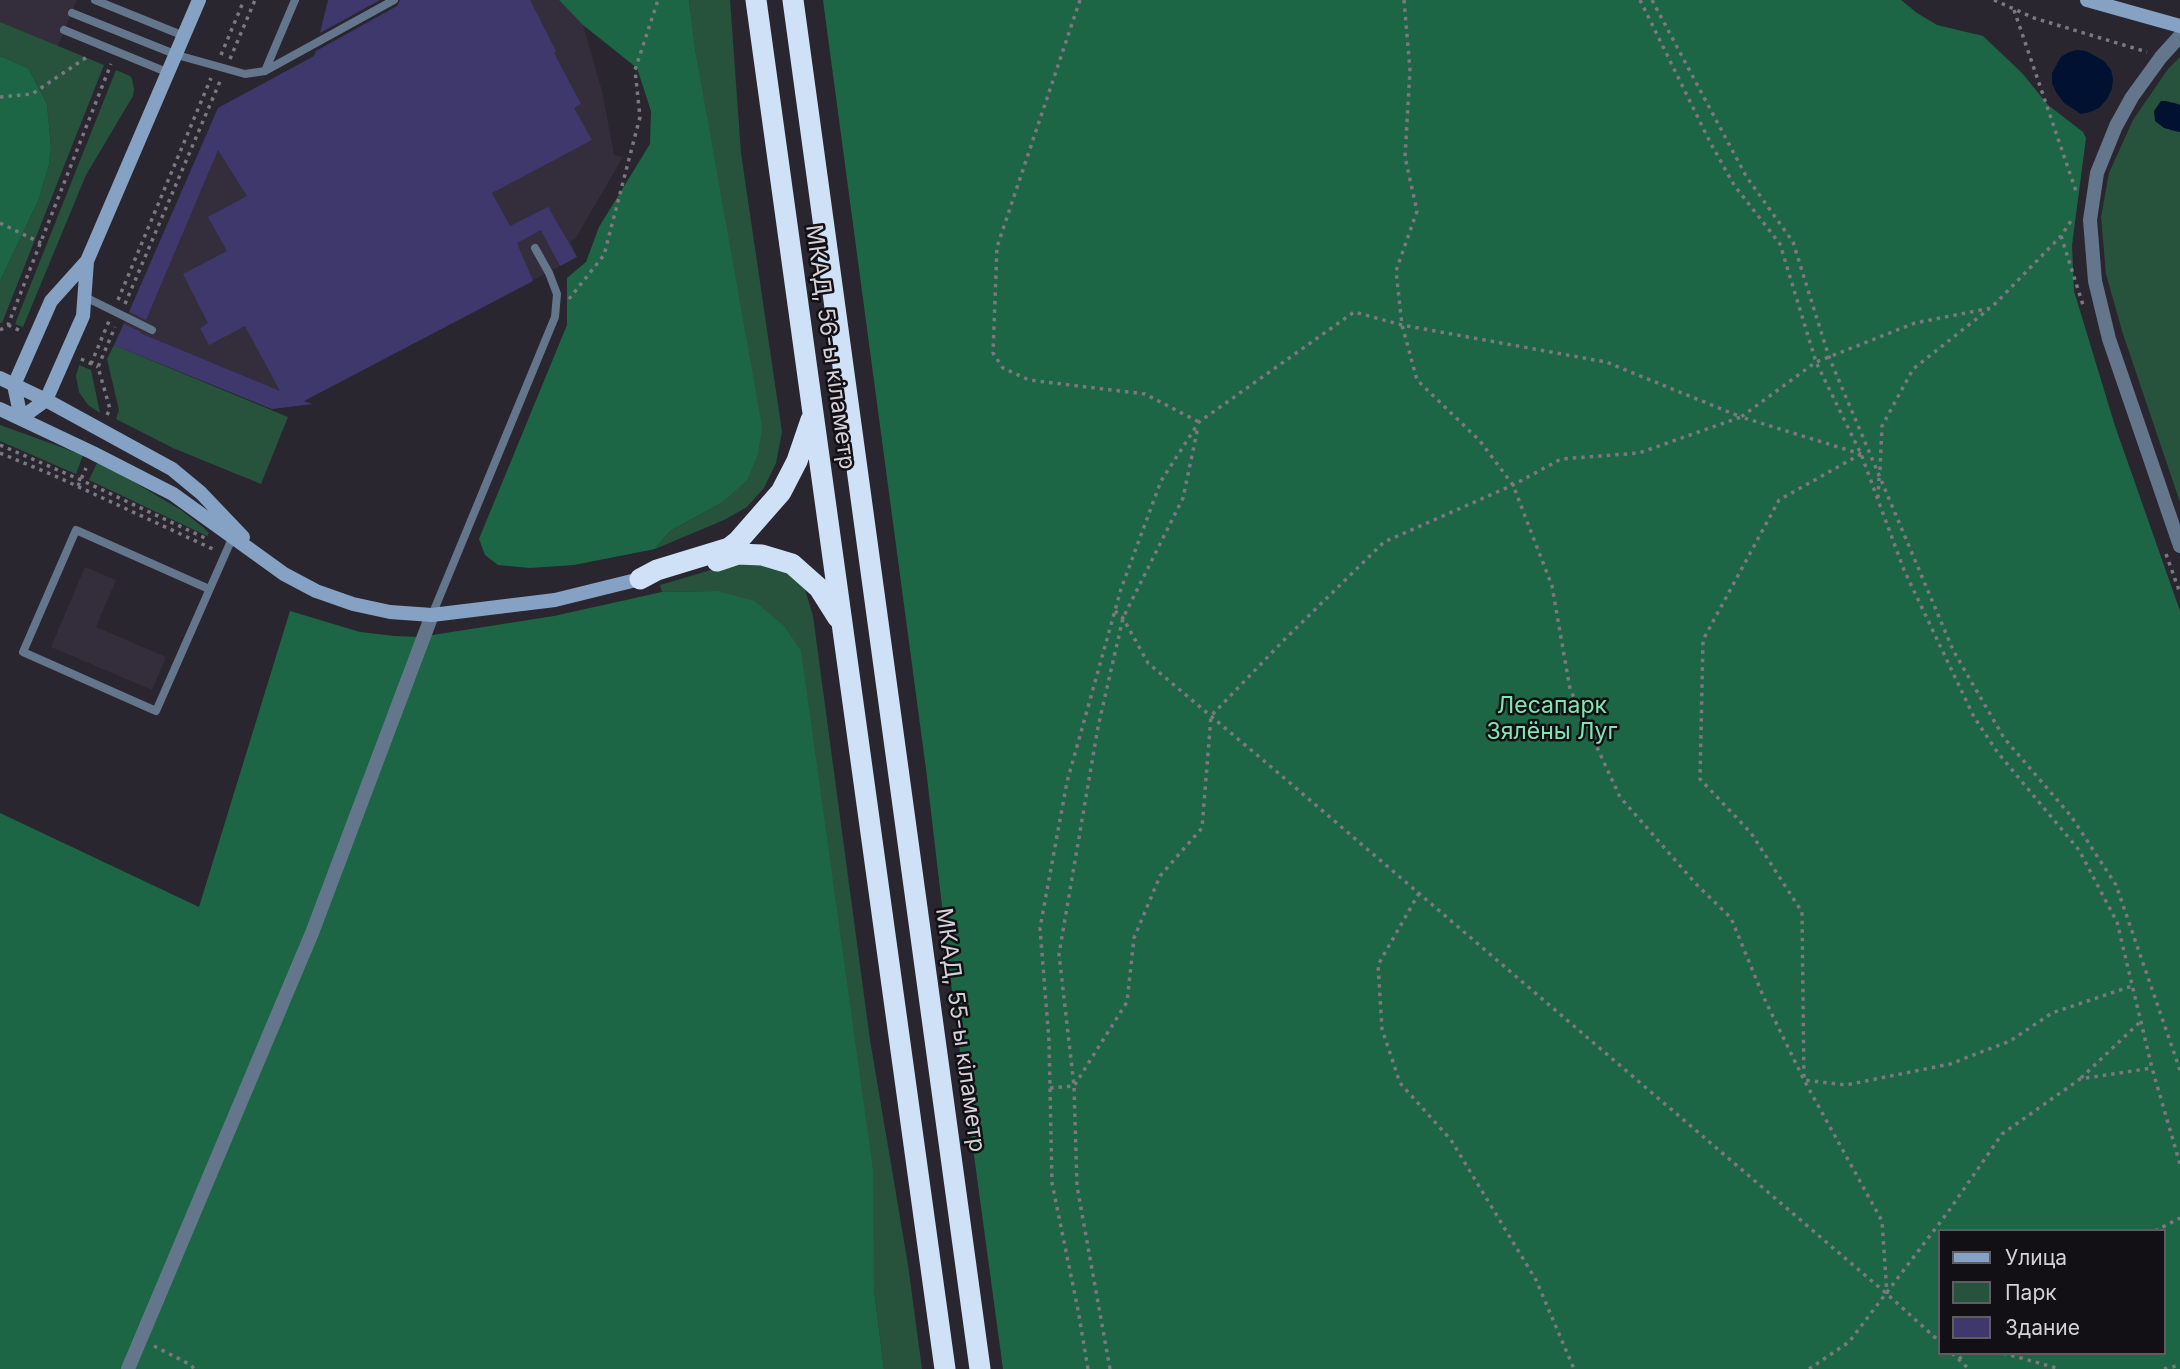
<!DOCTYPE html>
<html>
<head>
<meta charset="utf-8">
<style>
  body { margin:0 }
  #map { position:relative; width:2180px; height:1369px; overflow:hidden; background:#2a2630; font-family:Inter,sans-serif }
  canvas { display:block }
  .legend { position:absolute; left:1938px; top:1229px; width:228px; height:126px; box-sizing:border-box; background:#121014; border:2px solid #5f5d62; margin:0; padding:9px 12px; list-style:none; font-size:21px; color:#d3d0d7 }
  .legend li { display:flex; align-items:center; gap:14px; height:35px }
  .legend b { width:35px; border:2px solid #5f5d62 }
</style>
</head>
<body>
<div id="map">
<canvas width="2180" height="1369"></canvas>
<ul class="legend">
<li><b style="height:9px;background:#85a2c5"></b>Улица</li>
<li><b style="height:19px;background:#27533d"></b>Парк</li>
<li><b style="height:19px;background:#3f386d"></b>Здание</li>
</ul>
</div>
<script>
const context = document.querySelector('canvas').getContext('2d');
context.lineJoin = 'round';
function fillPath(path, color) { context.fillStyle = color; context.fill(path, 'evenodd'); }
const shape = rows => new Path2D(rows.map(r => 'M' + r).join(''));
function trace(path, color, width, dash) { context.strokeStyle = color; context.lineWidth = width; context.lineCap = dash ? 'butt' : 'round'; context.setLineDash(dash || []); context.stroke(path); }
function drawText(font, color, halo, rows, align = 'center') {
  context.font = font + ' Inter,sans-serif'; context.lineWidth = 5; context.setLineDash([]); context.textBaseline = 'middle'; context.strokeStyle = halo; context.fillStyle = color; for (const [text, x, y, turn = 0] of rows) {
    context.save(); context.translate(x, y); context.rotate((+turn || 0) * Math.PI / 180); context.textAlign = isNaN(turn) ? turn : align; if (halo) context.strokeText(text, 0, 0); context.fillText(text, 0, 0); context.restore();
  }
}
const built = shape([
  [0,0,77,0,56,50,0,28],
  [419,0,559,0,583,25,602,91,614,155,623,157,575,239,570,241,577,257,294,406,272,409,114,345,218,108],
  [85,567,116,580,96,627,166,657,152,690,51,647]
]);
const green = shape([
  [689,0,730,0,741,153,782,432,776,463,764,488,747,507,724,520,655,549,670,531,721,503,696,55],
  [0,22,104,65,2,323,0,323,0,281,38,201,49,165,51,147,47,104,28,68,0,56],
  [2180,57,2180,105,2173,102,2170,130,2180,132,2180,502,2123,334,2106,274,2101,217,2109,173,2133,120,2168,69],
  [116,70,130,76,132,79,134,89,133,96,86,175,23,327,15,324],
  [114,345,288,417,261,484,173,448,116,419,119,410,107,359],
  [79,365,91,370,100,413,88,405,79,392,76,376],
  [0,425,83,455,76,474,0,441],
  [98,461,181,510,204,528,209,533,207,536,89,480],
  [752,558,784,570,805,589,813,616,870,1040,908,1265,922,1369,884,1369,874,1290,717,591,662,592,660,585]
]);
const forest = shape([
  [559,0,689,0,696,55,762,427,758,454,747,480,721,503,670,531,655,549,574,565,530,568,498,565,485,555,479,539,567,325,567,278,586,262,599,227,650,144,651,111,637,68,583,25],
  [823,0,1901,0,1917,13,1937,25,1983,36,2022,73,2048,105,2083,132,2086,138,2072,245,2074,291,2115,426,2180,611,2180,1369,1003,1369,954,1008,926,769],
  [1940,1231,2164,1231,2164,1353,1940,1353],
  [0,56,28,68,47,104,51,147,49,165,38,201,0,281],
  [717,591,754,601,783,625,801,651,873,1171,874,1290,884,1369,0,1369,0,813,199,907,290,611,360,632,394,636,420,637,554,616,662,592]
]);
const water = shape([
  [2077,50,2086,51,2104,61,2111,70,2113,79,2112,89,2107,99,2099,108,2090,112,2081,114,2064,103,2056,92,2052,83,2052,73,2061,57,2069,52],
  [2161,101,2166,101,2180,105,2180,132,2164,128,2155,121,2154,111]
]);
const building = shape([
  [328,0,380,0,320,33],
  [400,0,530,0,556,51,554,53,581,104,574,108,592,140,492,193,510,226,548,207,577,257,560,266,541,230,517,243,533,281,304,401,313,404,272,409,114,345,124,324,141,332,140,333,280,391,245,326,209,345,200,328,208,323,183,274,227,251,208,217,247,196,218,150,146,320,130,312,130,310,218,108,314,56,316,51,397,6]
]);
const path = shape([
  [1080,0,997,247,993,353,1003,368,1029,380,1145,394,1199,422],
  [1404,0,1410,70,1405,157,1417,211,1396,271,1402,325,1417,380,1480,441,1513,485,1552,586,1570,689,1620,797,1696,884,1731,918,1764,998,1804,1080,1882,1221,1887,1294],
  [1640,0,1710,142,1734,185,1780,244,1816,362,1861,454,1904,570,1974,717,1998,753,2079,850,2117,922,2152,1068,2180,1164],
  [1652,0,1746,176,1793,242,1829,357,1953,650,2004,738,2071,816,2116,885,2180,1070],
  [1994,0,2034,18,2147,52],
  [2014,10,2077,194],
  [221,55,244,0],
  [230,59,255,0],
  [0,97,32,94,90,55],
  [0,223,41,243],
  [2061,236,2083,305],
  [569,299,604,255,640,117,635,70,658,0],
  [118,300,211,78],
  [125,304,221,79],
  [8,325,23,332],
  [0,330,8,325,111,64],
  [81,359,98,367],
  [91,364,109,321],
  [107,415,110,409,98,367,115,327],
  [0,445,81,480,205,538],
  [0,453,53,475,215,550],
  [1861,454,1779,500,1703,640,1700,779,1751,833,1802,912,1804,1080,1846,1085,1950,1064,2010,1041,2052,1013,2132,986],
  [1880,470,1882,426,1913,369,1989,309],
  [78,486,86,468],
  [1878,498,1879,478],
  [2166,554,2180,593],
  [1115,611,1123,618,1148,663,1276,771,1887,1294,1940,1342],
  [1419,893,1378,965,1382,1029,1400,1083,1451,1140,1536,1280,1574,1369],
  [2081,1078,2140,1022],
  [1050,1088,1074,1086,1127,1002,1134,938,1160,876,1202,828,1211,716,1283,641,1384,542,1513,485,1561,459,1639,453,1741,417,1861,454],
  [2155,1231,2180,1218],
  [154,1346,191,1365,194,1369],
  [1952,1353,1969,1369],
  [2003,1353,2060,1369],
  [1959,1359,1966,1353],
  [1088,1369,1078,1310,1052,1183,1049,1041,1040,928,1067,782,1121,589,1161,481,1199,422,1354,312,1402,325,1606,362,1741,417,1816,362,1915,323,1991,308,2061,236,2073,218],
  [1110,1369,1077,1186,1074,1086,1059,954,1098,727,1123,618,1183,498,1198,427],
  [1809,1369,1849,1342,1948,1212,2002,1134,2080,1079,2152,1068],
  [2164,1369,2180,1365]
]);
const lane = shape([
  [95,0,184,36],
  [72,13,177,55,245,74,265,71,394,0],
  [64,30,169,73],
  [265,71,295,0],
  [85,297,152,330],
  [209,589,76,530,23,652,156,711,234,534],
  [432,615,555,317,557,294,549,273,535,248]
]);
const street = shape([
  [2180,36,2161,57,2132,97,2116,126,2097,173,2090,220,2095,281,2109,339,2180,546],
  [128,1369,312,933,432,615]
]);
const secondary = shape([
  [2087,0,2180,26],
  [0,378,46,400,172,469,201,493,243,537],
  [0,409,93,453,173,494,284,574,316,591,353,604,390,612,432,615,555,600,640,579],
  [21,418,14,385,51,301,87,261,199,0],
  [21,418,46,400,83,316,87,261]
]);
const highway = shape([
  [756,0,945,1369],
  [793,0,980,1369],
  [717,561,738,554,762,555,792,564,819,588,838,618],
  [640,579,657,570,729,548,738,541,781,492,797,461,811,420]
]);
const streetNames = [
  ["МКАД, 56-ы кіламетр",830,347,82],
  ["МКАД, 55-ы кіламетр",960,1030,82]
];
const parkNames = [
  ["Лесапарк",1552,706],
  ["Зялёны Луг",1552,732]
];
fillPath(built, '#342d3c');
fillPath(green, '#27533d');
fillPath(forest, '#1d6645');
fillPath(water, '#001131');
fillPath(building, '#3f386d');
trace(path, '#7b7880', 3.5, [3.5, 5]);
trace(lane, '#64768c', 8);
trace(street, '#64768c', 14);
trace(secondary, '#85a2c5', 14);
trace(highway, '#cfe1f7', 21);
drawText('23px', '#d3d0d7', '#121014', streetNames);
drawText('23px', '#81e4b1', '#121014', parkNames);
</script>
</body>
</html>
